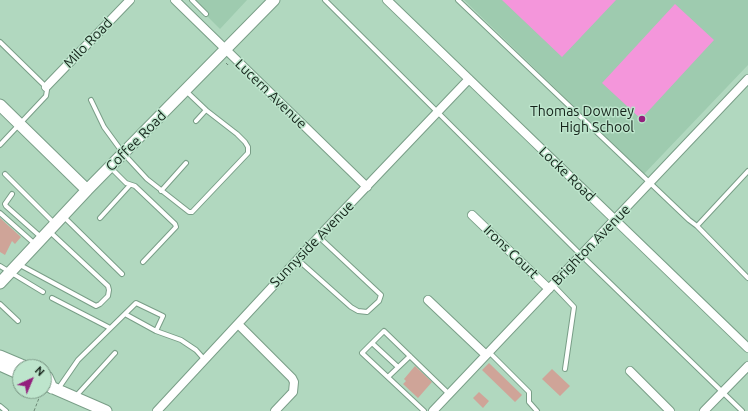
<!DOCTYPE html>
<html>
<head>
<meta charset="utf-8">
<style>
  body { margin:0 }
  #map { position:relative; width:748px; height:411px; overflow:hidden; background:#b1d8bf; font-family:Ubuntu,sans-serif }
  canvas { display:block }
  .north { position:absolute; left:12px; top:359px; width:40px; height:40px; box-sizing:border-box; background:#bde5cc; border:1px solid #7a9785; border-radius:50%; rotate:44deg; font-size:11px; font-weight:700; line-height:16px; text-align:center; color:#15231a }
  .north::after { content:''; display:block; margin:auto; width:14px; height:18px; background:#931f7d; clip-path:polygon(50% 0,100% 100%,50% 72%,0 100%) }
</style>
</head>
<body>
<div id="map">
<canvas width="748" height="411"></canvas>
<div class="north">N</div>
</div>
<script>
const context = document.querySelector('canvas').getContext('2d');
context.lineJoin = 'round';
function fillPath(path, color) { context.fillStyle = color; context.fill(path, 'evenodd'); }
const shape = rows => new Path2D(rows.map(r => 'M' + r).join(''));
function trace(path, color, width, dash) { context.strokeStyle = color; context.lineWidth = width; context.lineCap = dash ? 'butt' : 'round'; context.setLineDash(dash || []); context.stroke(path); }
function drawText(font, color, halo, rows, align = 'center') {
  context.font = font + ' Ubuntu,sans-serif'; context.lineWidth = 3; context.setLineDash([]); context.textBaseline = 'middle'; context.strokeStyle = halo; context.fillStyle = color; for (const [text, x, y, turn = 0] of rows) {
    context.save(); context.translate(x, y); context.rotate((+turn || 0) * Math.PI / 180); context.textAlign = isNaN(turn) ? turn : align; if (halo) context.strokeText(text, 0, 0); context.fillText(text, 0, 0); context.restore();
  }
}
const built = shape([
  [191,0,247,0,220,29],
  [464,0,748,0,748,65,644,174]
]);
const green = shape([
  [502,0,616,0,562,57],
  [675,4,714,40,641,119,602,83]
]);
const building = shape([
  [0,218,21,237,15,244,12,241,5,255,0,252],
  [489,363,522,395,515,402,482,370],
  [415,366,432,382,418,398,403,384,406,381,404,379],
  [552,369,570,386,560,396,542,379],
  [479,392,489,401,483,408,473,398]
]);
const path = shape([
  [226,63,228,65,229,63],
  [34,411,41,393]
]);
const lane = shape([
  [192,0,206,14],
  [325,0,581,255,742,411],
  [458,0,689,220,697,226],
  [0,42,46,87,47,90,46,96,0,145],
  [186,91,206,110,196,121],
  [91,100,104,127,123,153,147,179,189,212,192,212,248,153,248,147,245,142,237,134,206,110],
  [110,167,126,183,135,186,175,224,176,227,143,262],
  [748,171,697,226,748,278],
  [5,174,54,223],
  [161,191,186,163],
  [12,194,5,204,6,206,42,238],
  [0,213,36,245],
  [63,216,122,274],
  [100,218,130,185],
  [297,259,351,307,358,311,367,312,379,301,381,295,319,237],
  [20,265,96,306,100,304,108,296,109,290,108,286,49,231],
  [0,266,43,292],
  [553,285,574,307,565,369],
  [52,298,110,328],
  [0,304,18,321],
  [156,331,181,340,196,350,204,359],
  [372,343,362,353,424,411],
  [489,352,529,392,529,402,537,411],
  [398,367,372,343,384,331,449,394],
  [388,377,410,356],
  [58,389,78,360,136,303,163,316,156,331,125,314],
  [76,396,115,353],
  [0,406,6,411]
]);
const street = shape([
  [175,0,367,187],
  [387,0,748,348],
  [46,87,130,0],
  [472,215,549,289],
  [428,300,486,355],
  [238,324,292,378,294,382,293,392,275,411],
  [630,371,670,411],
  [157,411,325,230,469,79],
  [433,411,748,79],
  [704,411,748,366]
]);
const secondary = shape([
  [0,105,87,190],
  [0,283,87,190,274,0],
  [0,356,26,367],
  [0,365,20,374],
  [44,375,47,377,52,388],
  [44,384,106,411]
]);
const markers = [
  [642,119,4,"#931f7d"]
];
const streetNames = [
  ["Milo Road",88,43,-46],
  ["Lucern Avenue",271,94,44],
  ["Coffee Road",136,141,-45],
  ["Locke Road",567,174,44],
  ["Sunnyside Avenue",312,244,-46],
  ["Brighton Avenue",591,245,-46],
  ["Irons Court",511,252,44]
];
const poiNames = [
  ["Thomas Downey",634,111],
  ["High School",634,127]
];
fillPath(built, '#9ecbaf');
fillPath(green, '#f496db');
fillPath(building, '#cfa498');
trace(lane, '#799e87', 6);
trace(street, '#799e87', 10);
trace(secondary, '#799e87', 13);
trace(path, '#6c8876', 1, [3, 2]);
trace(lane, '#fff', 4);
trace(street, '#fff', 8);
trace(secondary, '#fff', 11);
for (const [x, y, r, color] of markers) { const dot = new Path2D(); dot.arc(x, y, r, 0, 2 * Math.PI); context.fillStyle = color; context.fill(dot); trace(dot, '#bde5cc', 1.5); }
drawText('14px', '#15231a', '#bde5cc', streetNames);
drawText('14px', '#15231a', '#bde5cc', poiNames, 'right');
</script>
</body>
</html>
